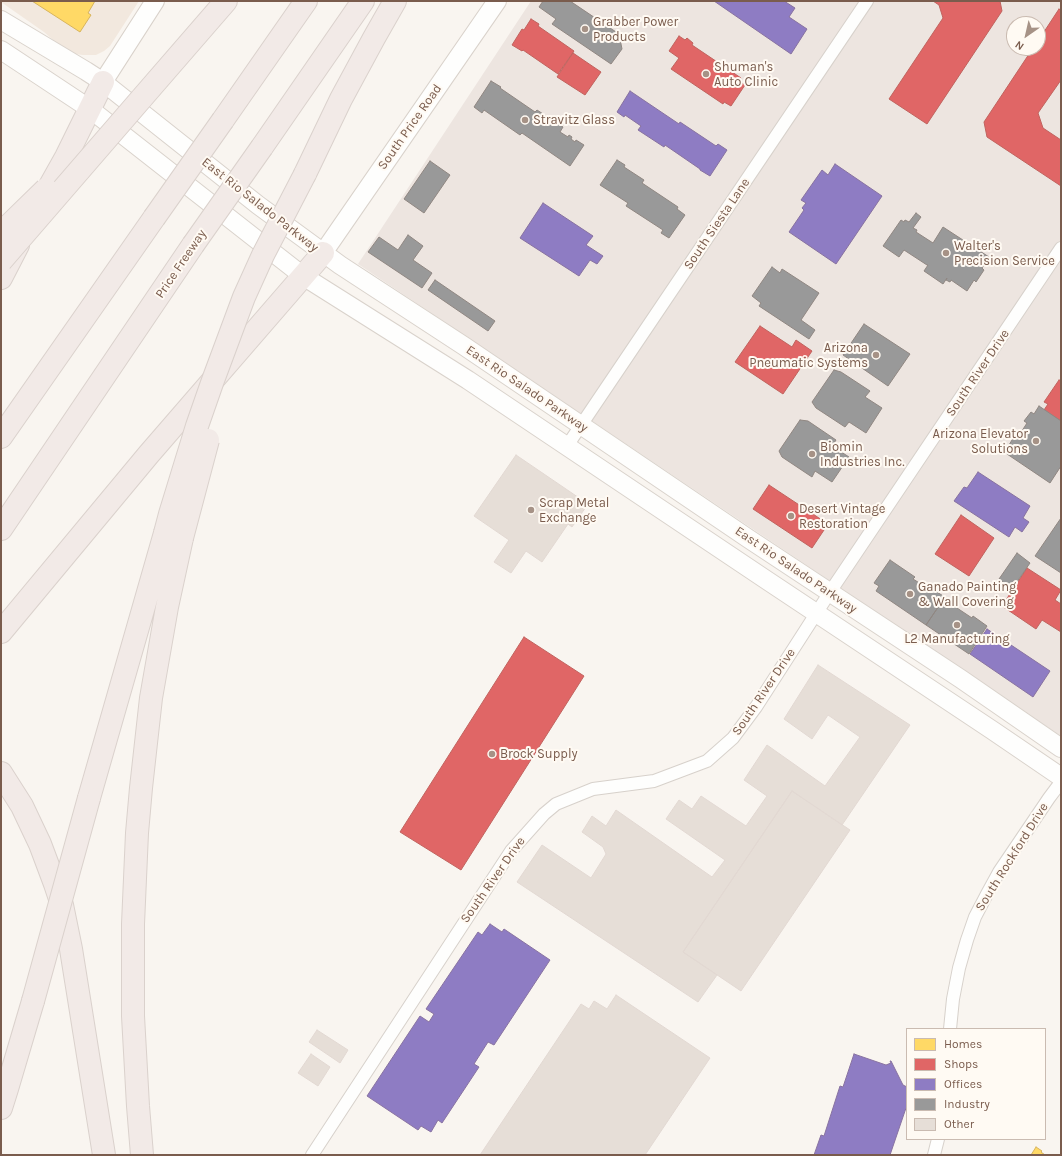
<!DOCTYPE html>
<html>
<head>
<meta charset="utf-8">
<style>
  body { margin:0 }
  #map { position:relative; width:1062px; height:1156px; overflow:hidden; background:#f9f5f0; font-family:Karla,sans-serif }
  canvas { display:block }
  .frame { position:absolute; inset:0; border:2px solid #7a5c4d; pointer-events:none }
  .legend { position:absolute; left:906px; top:1028px; width:140px; height:112px; box-sizing:border-box; background:#fffaf3; border:1px solid #cabbb1; margin:0; padding:5px 7px; list-style:none; font-size:12px; color:#7a5c4d }
  .legend li { display:flex; align-items:center; gap:8px; height:20px }
  .legend b { width:20px; border:1px solid #cabbb1 }
  .north { position:absolute; left:1006px; top:16px; width:40px; height:40px; box-sizing:border-box; background:#fffaf3; border:1px solid #cabbb1; border-radius:50%; rotate:214deg; font-size:11px; font-weight:700; line-height:16px; text-align:center; color:#7a5c4d }
  .north::after { content:''; display:block; margin:auto; width:14px; height:18px; background:#a69286; clip-path:polygon(50% 0,100% 100%,50% 72%,0 100%) }
</style>
</head>
<body>
<div id="map">
<canvas width="1062" height="1156"></canvas>
<div class="frame"></div>
<ul class="legend">
<li><b style="height:11px;background:#ffd966"></b>Homes</li>
<li><b style="height:11px;background:#e06666"></b>Shops</li>
<li><b style="height:11px;background:#8e7cc3"></b>Offices</li>
<li><b style="height:11px;background:#999"></b>Industry</li>
<li><b style="height:11px;background:#e6ded7"></b>Other</li>
</ul>
<div class="north">N</div>
</div>
<script>
const context = document.querySelector('canvas').getContext('2d');
context.lineJoin = 'round';
function fillPath(path, color) { context.fillStyle = color; context.fill(path, 'evenodd'); }
const shape = rows => new Path2D(rows.map(r => 'M' + r).join(''));
function trace(path, color, width, dash) { context.strokeStyle = color; context.lineWidth = width; context.lineCap = dash ? 'butt' : 'round'; context.setLineDash(dash || []); context.stroke(path); }
function drawText(font, color, halo, rows, align = 'center') {
  context.font = font + ' Karla,sans-serif'; context.lineWidth = 4; context.setLineDash([]); context.textBaseline = 'middle'; context.strokeStyle = halo; context.fillStyle = color; for (const [text, x, y, turn = 0] of rows) {
    context.save(); context.translate(x, y); context.rotate((+turn || 0) * Math.PI / 180); context.textAlign = isNaN(turn) ? turn : align; if (halo) context.strokeText(text, 0, 0); context.fillText(text, 0, 0); context.restore();
  }
}
const residential = shape([
  [1,1,139,1,110,46,104,51,96,55,83,55,68,53,44,32,1,2]
]);
const industrial = shape([
  [531,1,1061,1,1061,736,358,264],
  [1014,24,1038,24,1038,48,1014,48]
]);
const homes = shape([
  [32,1,95,1,88,13,91,15,80,32,32,1],
  [1036,1147,1042,1151,1041,1152,1045,1155,1031,1155,1036,1147]
]);
const shops = shape([
  [933,1,1000,1,1002,11,927,124,889,99,943,18,939,5,933,1],
  [1059,9,1061,11,1061,80,1038,113,1043,128,1061,140,1061,186,987,137,984,122,1033,48,1038,48,1038,41,1059,9],
  [531,19,539,24,538,26,574,51,558,74,523,50,522,51,512,45,522,29,524,30,531,19],
  [679,36,685,40,687,38,693,43,692,45,741,78,739,81,745,85,731,106,724,102,723,104,671,69,679,58,669,51,679,36],
  [573,53,601,72,585,95,557,77,573,53],
  [760,326,792,347,796,340,812,351,783,394,735,362,760,326],
  [1059,380,1061,381,1061,421,1044,410,1048,404,1044,402,1059,380],
  [769,485,828,524,812,548,753,509,769,485],
  [961,515,994,538,969,576,935,554,961,515],
  [1027,568,1061,590,1055,600,1061,604,1061,632,1042,620,1036,629,1002,606,1027,568],
  [524,637,584,676,461,870,400,832,524,637]
]);
const offices = shape([
  [714,1,784,1,795,8,789,17,807,29,791,54,714,1],
  [630,91,679,124,680,122,716,146,718,144,727,150,710,176,700,170,700,169,665,145,664,147,638,130,641,126,625,115,624,117,617,112,630,91],
  [835,164,882,196,836,264,789,232,804,210,802,208,806,203,801,200,822,170,828,175,835,164],
  [543,203,593,236,586,245,603,256,597,264,590,260,579,276,520,238,543,203],
  [978,472,1030,506,1023,518,1029,522,1022,532,1015,527,1009,537,954,501,964,487,967,488,978,472],
  [987,629,1050,671,1033,697,970,654,987,629],
  [490,924,502,932,504,929,550,960,494,1045,488,1042,474,1064,479,1067,442,1123,438,1120,431,1132,421,1126,418,1130,367,1096,420,1016,429,1022,434,1014,426,1009,478,932,482,935,490,924],
  [854,1054,886,1065,891,1063,890,1061,891,1061,903,1085,907,1087,907,1108,906,1108,890,1155,814,1155,821,1135,824,1136,840,1086,843,1087,854,1054]
]);
const industry = shape([
  [543,1,570,1,619,34,622,49,611,64,552,24,556,19,539,7,543,1],
  [491,81,501,87,500,88,535,112,537,110,563,127,560,132,568,137,569,135,572,137,571,139,575,142,576,140,584,145,570,166,522,133,520,135,484,110,482,113,474,107,491,81],
  [617,160,625,165,624,167,644,180,642,183,678,207,677,209,685,215,669,238,661,233,663,230,626,206,628,203,600,185,617,160],
  [430,161,450,175,424,213,404,199,430,161],
  [916,213,921,217,913,228,917,230,916,232,933,243,943,227,989,257,982,268,984,270,976,282,974,280,967,291,951,280,950,282,946,280,947,278,943,284,924,271,928,265,927,265,904,250,899,257,883,246,901,220,904,222,905,220,909,222,916,213],
  [408,235,423,246,413,260,432,273,422,288,368,252,379,237,398,250,408,235],
  [772,267,780,273,782,269,819,293,801,320,815,330,809,339,759,306,761,303,752,296,772,267],
  [435,280,495,321,488,331,428,290,435,280],
  [864,324,910,354,888,386,843,355,864,324],
  [834,370,841,372,870,391,865,397,882,408,866,433,849,422,845,427,816,408,812,402,834,370],
  [1039,406,1061,421,1061,466,1050,483,1007,454,1012,447,1009,445,1015,435,1018,437,1027,423,1024,421,1031,412,1034,414,1039,406],
  [800,420,808,421,836,440,832,446,849,457,832,482,815,471,812,477,782,457,779,451,800,420],
  [1061,518,1061,573,1035,556,1061,518],
  [1017,553,1030,563,1012,589,999,579,1017,553],
  [890,560,915,577,913,579,929,589,930,588,945,597,926,625,876,591,879,586,874,583,890,560],
  [945,597,958,606,957,608,972,618,973,616,987,626,969,654,926,625,945,597]
]);
const building = shape([
  [516,455,588,504,572,527,568,524,542,562,526,551,511,573,494,562,509,540,474,516,516,455],
  [818,665,910,725,842,825,792,791,683,952,717,975,698,1002,517,882,542,845,591,878,606,854,603,847,582,832,592,816,606,826,616,810,712,877,725,860,666,819,679,800,692,809,701,796,746,826,767,796,744,780,767,745,825,786,860,737,828,715,812,739,784,719,818,665],
  [792,791,850,830,741,991,683,952,792,791],
  [616,995,710,1058,645,1155,480,1155,581,1004,589,1009,594,1001,607,1009,616,995],
  [317,1030,348,1050,340,1063,309,1042,317,1030],
  [311,1054,330,1067,318,1086,298,1073,311,1054]
]);
const minor = shape([
  [567,446,867,1],
  [950,1029,953,999,959,968,967,940,975,917,987,894,999,872,1049,798,1061,782],
  [312,1155,511,851,544,814,556,804,593,789,654,781,707,761,733,738,756,707,830,592,1061,248],
  [934,1155,938,1139]
]);
const secondary = shape([
  [1,20,86,71,103,82,258,205,340,265,464,346,749,539,961,679,1061,748],
  [1,50,90,109,303,276,468,380,768,581,992,730,1061,777],
  [103,82,155,1],
  [323,253,497,1]
]);
const motorway = shape([
  [141,99,226,1],
  [223,120,306,1],
  [262,147,363,1],
  [305,174,341,99,374,38,395,1],
  [38,207,66,157,103,82],
  [1,278,18,245],
  [1,437,154,218],
  [1,529,193,245],
  [1,632,149,454,323,253],
  [1,773,22,806,40,844,55,884,62,905,71,949,104,1155],
  [89,798,165,533],
  [1,1108,7,1089,33,1001],
  [142,1155,138,1106,133,1016,133,924,137,833,141,788,151,698,167,607,182,538]
]);
const motorwayBridge = shape([
  [154,218,223,120],
  [1,233,46,189],
  [193,245,262,147],
  [1,261,141,99],
  [165,533,170,514,197,426,212,383,244,297,263,255,305,174],
  [182,538,208,440],
  [33,1001,89,798]
]);
const markers = [
  [585,29,4,"#a69286"],
  [706,74,4,"#a69286"],
  [525,120,4,"#a69286"],
  [946,253,4,"#a69286"],
  [876,355,4,"#a69286"],
  [1036,441,4,"#a69286"],
  [812,454,4,"#a69286"],
  [531,510,4,"#a69286"],
  [791,516,4,"#a69286"],
  [910,594,4,"#a69286"],
  [957,625,4,"#a69286"],
  [492,754,4,"#a69286"]
];
const poiNames = [
  ["Grabber Power",593,22],
  ["Products",593,37],
  ["Shuman's",714,67],
  ["Auto Clinic",714,82],
  ["Stravitz Glass",533,120],
  ["Walter's",954,246],
  ["Precision Service",954,261],
  ["Arizona",868,348,"right"],
  ["Pneumatic Systems",868,363,"right"],
  ["Arizona Elevator",1028,434,"right"],
  ["Solutions",1028,449,"right"],
  ["Biomin",820,447],
  ["Industries Inc.",820,462],
  ["Scrap Metal",539,503],
  ["Exchange",539,518],
  ["Desert Vintage",799,509],
  ["Restoration",799,524],
  ["Ganado Painting",918,587],
  ["& Wall Covering",918,602],
  ["L2 Manufacturing",957,639,"center"],
  ["Brock Supply",500,754]
];
const streetNames = [
  ["South Price Road",410,127,-55],
  ["East Rio Salado Parkway",260,205,38],
  ["South Siesta Lane",717,224,-56],
  ["Price Freeway",181,264,-56],
  ["South River Drive",978,373,-56],
  ["East Rio Salado Parkway",527,389,34],
  ["East Rio Salado Parkway",796,570,34],
  ["South River Drive",764,692,-56],
  ["South Rockford Drive",1012,857,-58],
  ["South River Drive",493,880,-55]
];
fillPath(residential, '#f2e8de');
fillPath(industrial, '#ede5e0');
fillPath(homes, '#ffd966');
trace(homes, '#d7b45e', 1);
fillPath(shops, '#e06666');
trace(shops, '#c1635e', 1);
fillPath(offices, '#8e7cc3');
trace(offices, '#8872a0', 1);
fillPath(industry, '#999');
trace(industry, '#908782', 1);
fillPath(building, '#e6ded7');
trace(building, '#e2d8d2', 1);
trace(minor, '#d7d1cb', 14);
trace(secondary, '#d9d2cb', 20);
trace(motorway, '#dad1cc', 24);
trace(minor, '#fefefd', 12);
trace(secondary, '#fefefd', 18);
trace(motorway, '#f2eae7', 22);
trace(motorwayBridge, '#dad1cc', 24, []);
trace(motorwayBridge, '#f2eae7', 22);
for (const [x, y, r, color] of markers) { const dot = new Path2D(); dot.arc(x, y, r, 0, 2 * Math.PI); context.fillStyle = color; context.fill(dot); trace(dot, '#fffaf3', 1.5); }
drawText('13px', '#7a5c4d', '#fffaf3', poiNames, 'left');
drawText('13px', '#7a5c4d', '#fffaf3', streetNames);
</script>
</body>
</html>
